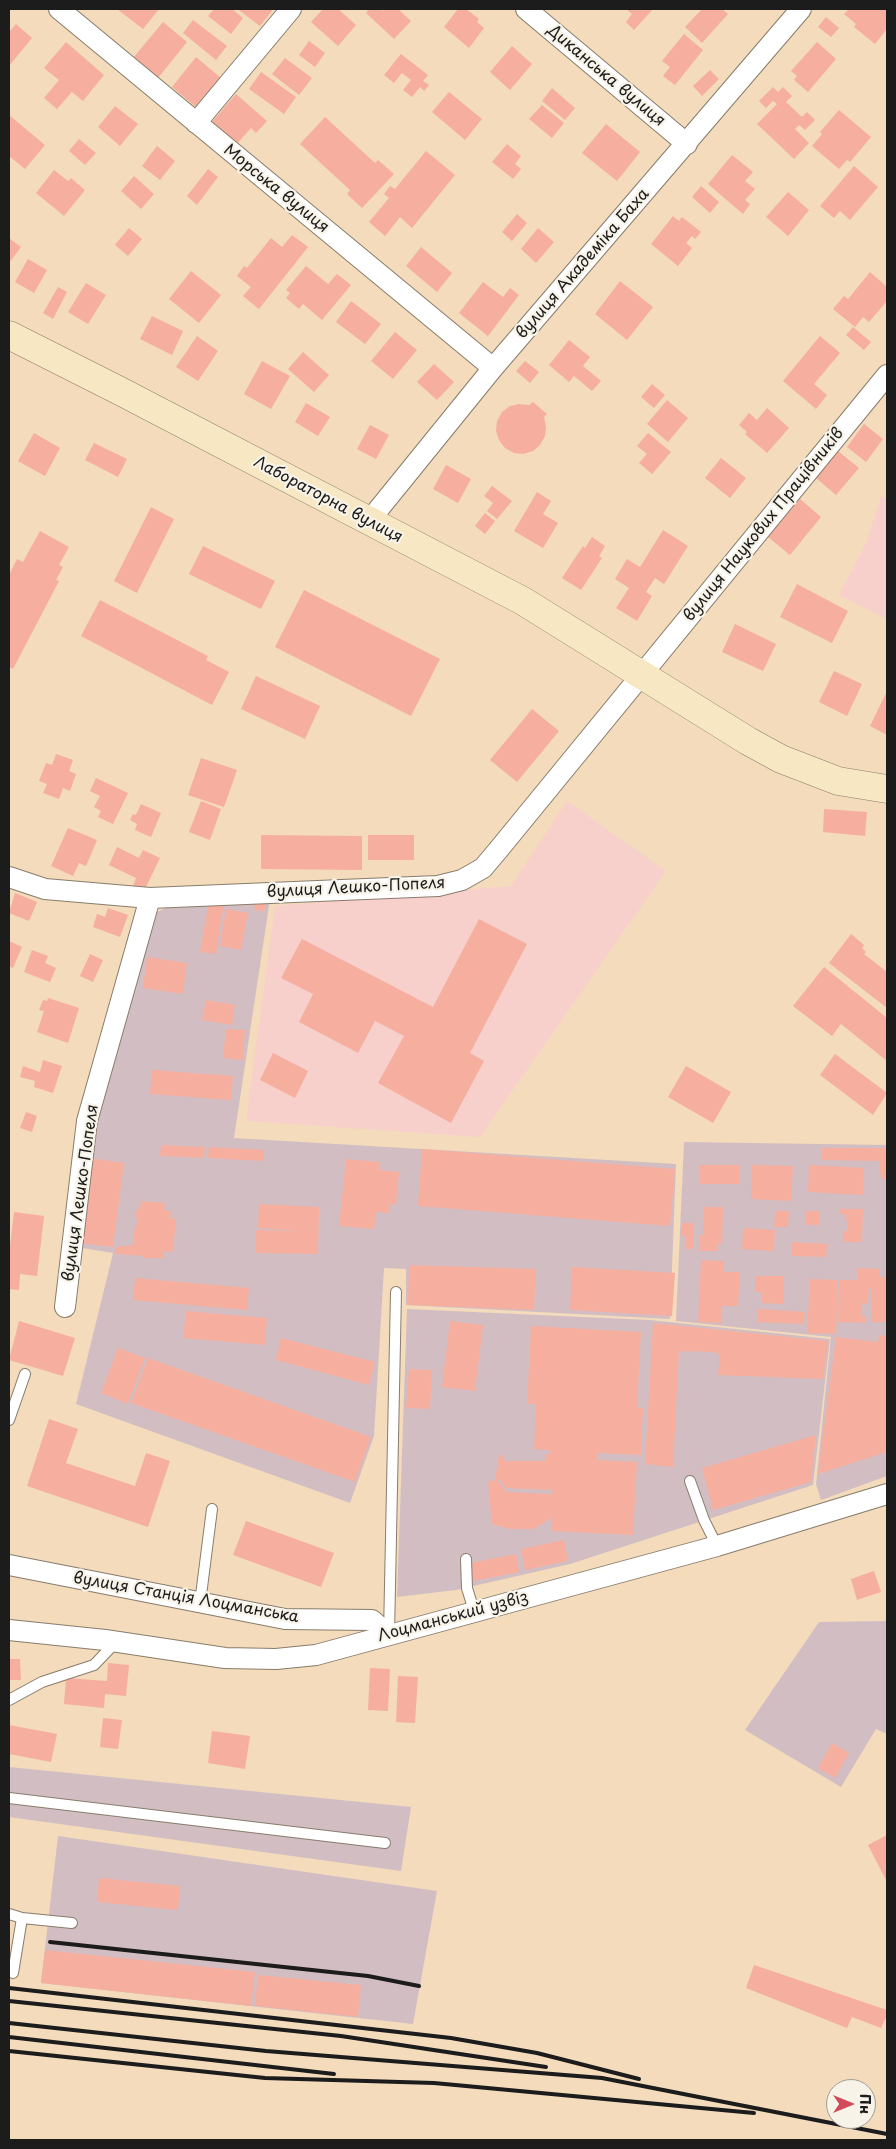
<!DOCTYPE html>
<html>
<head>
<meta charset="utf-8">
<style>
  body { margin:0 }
  #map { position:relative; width:896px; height:2149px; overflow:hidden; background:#f3dbbb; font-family:"Playpen Sans",sans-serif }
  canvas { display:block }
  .frame { position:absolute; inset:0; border:10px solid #1c1c1c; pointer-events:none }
  .north { position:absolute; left:826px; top:2079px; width:50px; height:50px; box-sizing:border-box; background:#f7f3e8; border:1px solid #9f9d96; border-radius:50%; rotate:90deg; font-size:14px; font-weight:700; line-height:20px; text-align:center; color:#1c1c1c }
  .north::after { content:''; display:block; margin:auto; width:18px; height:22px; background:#d1495b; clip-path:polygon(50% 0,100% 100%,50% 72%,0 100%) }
</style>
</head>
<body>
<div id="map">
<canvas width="896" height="2149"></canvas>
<div class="frame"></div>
<div class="north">Пн</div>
</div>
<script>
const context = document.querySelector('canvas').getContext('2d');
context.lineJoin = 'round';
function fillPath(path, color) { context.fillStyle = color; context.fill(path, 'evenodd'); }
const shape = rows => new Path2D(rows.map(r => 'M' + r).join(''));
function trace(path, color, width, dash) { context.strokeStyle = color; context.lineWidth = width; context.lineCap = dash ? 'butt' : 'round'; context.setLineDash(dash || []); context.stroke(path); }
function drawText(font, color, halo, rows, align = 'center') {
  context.font = font + ' "Playpen Sans",sans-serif'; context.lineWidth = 4.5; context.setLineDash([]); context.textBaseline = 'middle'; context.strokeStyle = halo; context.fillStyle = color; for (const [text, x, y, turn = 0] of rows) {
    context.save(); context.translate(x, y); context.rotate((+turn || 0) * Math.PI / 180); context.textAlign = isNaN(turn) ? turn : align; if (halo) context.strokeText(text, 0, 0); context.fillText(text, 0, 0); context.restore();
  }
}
const built = shape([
  [881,497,887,498,887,619,839,595,867,541],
  [567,801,666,871,480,1137,246,1121,275,906,511,886]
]);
const industrial = shape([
  [212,899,270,899,234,1138,676,1164,670,1319,406,1305,406,1269,384,1268,374,1436,350,1503,76,1404,113,1253,76,1247,91,1131,155,913,166,908],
  [684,1142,887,1145,887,1476,821,1500,816,1484,831,1337,676,1321],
  [407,1309,650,1320,830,1339,813,1485,570,1564,456,1590,397,1597],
  [887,1621,887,1734,876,1729,841,1787,745,1730,819,1622],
  [9,1767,411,1807,401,1871,9,1817],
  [58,1836,437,1891,413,2024,41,1983]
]);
const building = shape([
  [117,9,159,9,143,29],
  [214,9,232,9,243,18,231,34,208,16],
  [240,9,270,9,272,11,260,26,239,10],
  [323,9,338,9,356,25,338,46,311,22],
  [369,9,381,9,383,11,385,9,398,9,411,21,394,39,366,13],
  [458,9,466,9,479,19,477,22,484,28,469,48,444,27],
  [626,9,653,9,634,30,626,22,632,14],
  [702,9,722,9,728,14,702,43,685,27],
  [849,9,887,9,887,29,875,44,854,27,856,24,844,14],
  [826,17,839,28,831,37,818,27],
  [193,20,227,46,216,60,183,33],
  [163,22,187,42,158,78,133,58],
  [16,24,32,38,9,66,9,32],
  [684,34,703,50,675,85,663,76,670,67,662,61],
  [309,41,325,53,315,67,299,55],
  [66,42,104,75,83,101,72,92,57,109,44,98,59,80,44,68],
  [817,42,836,59,808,92,794,80,797,76,791,71],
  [512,46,532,64,510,90,490,72],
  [401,54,428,75,423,81,429,85,424,91,420,87,412,97,403,90,411,80,402,73,394,83,384,75],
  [196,57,227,83,203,113,172,87],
  [285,58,312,78,299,95,272,74],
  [710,70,719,79,702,96,693,86],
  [261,72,296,97,284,114,249,89],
  [773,87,778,92,783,87,792,96,786,102,802,117,807,112,815,120,805,130,799,125,795,129,809,143,794,159,757,124,777,104,773,101,766,108,759,101],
  [552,88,575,108,565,120,542,101],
  [449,92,482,119,465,140,432,112],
  [236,94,267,121,256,133,251,128,236,145,211,123],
  [542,105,564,123,552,138,529,119],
  [115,106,138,124,120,146,98,127],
  [839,110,871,137,850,162,847,160,839,169,812,146,822,134,820,132],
  [9,115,45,145,25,169,9,156],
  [325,117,375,163,378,160,394,174,362,208,347,194,350,190,300,144],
  [606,124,640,152,617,181,582,153],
  [79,139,96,153,85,165,69,151],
  [507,144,521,156,515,164,521,169,513,179,492,162],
  [157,146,175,161,160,180,142,166],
  [426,151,455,175,412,228,400,217,385,236,369,222,389,198,384,194,390,186,395,189],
  [732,155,753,172,745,181,755,189,745,200,750,204,743,214,708,184],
  [854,166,878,187,850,220,840,211,834,218,820,206],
  [208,169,218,177,197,205,187,196],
  [54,170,68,181,71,178,85,190,64,216,36,193],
  [134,176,154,194,141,209,121,191],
  [701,186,719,202,710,213,692,197],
  [788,192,809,210,788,236,766,217],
  [517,214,527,223,512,241,502,232],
  [673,216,679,221,682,217,701,232,695,239,692,236,686,243,692,248,678,266,651,244],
  [129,228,142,239,128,256,115,245],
  [538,228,554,242,536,263,521,249],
  [292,235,308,247,259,309,243,296,251,287,237,276,244,266,247,268,271,238,282,247],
  [9,238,21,247,9,263],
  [421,247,452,273,437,292,406,266],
  [28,259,47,270,34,293,15,282],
  [306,266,328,284,337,274,351,285,322,320,303,304,299,309,286,298,290,293,286,290],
  [191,271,221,295,199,323,169,299],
  [870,272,887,287,887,301,869,322,863,317,855,327,833,309,844,296,848,299],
  [620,281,653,307,627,340,595,314],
  [483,282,503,297,510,288,519,295,488,336,459,313],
  [86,283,106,295,88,324,68,312],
  [58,287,67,292,53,319,43,313],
  [351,301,381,324,365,344,336,322],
  [152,316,183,331,172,355,140,339],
  [853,327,871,342,864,350,846,335],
  [395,332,417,350,393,379,371,361],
  [197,336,218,351,198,381,176,367],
  [820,336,840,353,814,384,827,395,816,409,783,381],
  [569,340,590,357,583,366,601,381,592,391,574,376,569,382,549,365],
  [303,352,329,375,314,392,288,369],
  [262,361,290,376,271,409,244,394],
  [525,361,539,372,530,383,516,371],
  [434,364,454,382,437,400,417,382],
  [652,384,665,395,654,408,641,397],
  [667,400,688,418,668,442,647,424],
  [533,402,547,414,544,417,546,427,545,436,540,445,533,451,523,454,514,453,505,448,499,440,496,431,497,421,502,412,510,406,519,404,529,405],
  [306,403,330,417,318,436,295,422],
  [767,408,789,428,767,453,745,434,747,432,739,425,749,413,757,420],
  [864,424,883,439,866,462,847,447],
  [370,425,389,435,376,459,357,449],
  [34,433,60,448,45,476,18,461],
  [648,433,671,452,652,474,639,463,647,454,637,446],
  [94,443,127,459,118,477,85,460],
  [838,451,859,468,836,495,816,478],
  [721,458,746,478,730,498,705,478],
  [446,465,471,479,458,503,433,489],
  [492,486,512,501,497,519,487,511,493,503,484,496],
  [537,492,551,501,543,514,558,523,543,548,514,531],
  [800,499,821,517,790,555,768,537],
  [151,507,174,519,137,593,114,581],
  [485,513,495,521,485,534,475,526],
  [663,530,688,546,664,584,655,578,646,592,652,596,637,621,616,608,629,588,615,579,627,559,640,567],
  [40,531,69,547,59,565,63,567,56,580,59,581,13,669,9,667,9,575,17,559,23,562],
  [592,537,605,546,599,556,602,558,581,590,562,578,583,546,585,548],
  [203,546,275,581,261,609,189,574],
  [797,584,848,611,832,643,780,617],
  [304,590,440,659,411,716,275,647],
  [100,600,208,656,206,660,229,672,212,705,81,636],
  [735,624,776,644,763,671,722,652],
  [834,671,862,684,847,716,819,702],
  [256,676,320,706,305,739,241,709],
  [886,693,887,694,887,735,870,726],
  [532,709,559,731,517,782,490,760],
  [56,754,73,760,69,771,76,774,70,791,63,788,59,799,43,793,47,784,39,781,46,763,52,765],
  [201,758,237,770,224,807,188,795],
  [96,778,128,793,113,824,98,817,101,811,94,807,100,796,90,791],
  [201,801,221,809,210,840,189,832],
  [141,804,161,813,151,837,135,830,137,824,130,820,133,814,136,815],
  [824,809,867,812,865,836,823,832],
  [68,828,97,840,86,866,79,863,73,876,51,866],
  [261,835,362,836,362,870,261,869],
  [368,835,414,835,414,860,368,860],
  [117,847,139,858,143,850,160,858,146,887,133,886,136,878,109,865],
  [15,893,37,902,29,921,9,913],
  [266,900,266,910,255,911,254,901],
  [209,901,224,904,216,954,200,952],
  [108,908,128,915,120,937,93,927,97,914,105,917],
  [226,909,248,913,241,950,220,946],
  [479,919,527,944,470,1053,484,1061,451,1123,378,1083,404,1036,375,1021,358,1053,299,1022,313,994,281,978,302,939,433,1007],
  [851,934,864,945,862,948,866,952,864,954,887,972,887,1008,829,963],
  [9,941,22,947,13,968,9,966],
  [32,950,48,956,45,963,56,968,50,982,24,972],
  [90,954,103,960,93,982,80,976],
  [147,957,187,963,183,994,143,988],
  [824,967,887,1018,887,1061,841,1024,832,1036,793,1006],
  [48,998,79,1008,68,1043,37,1032,44,1011,39,1010,43,1000,47,1001],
  [206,1000,235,1005,232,1025,202,1020],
  [226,1029,245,1030,243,1060,223,1058],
  [273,1053,308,1071,295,1098,260,1080],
  [835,1054,887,1093,873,1115,820,1075],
  [43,1060,62,1066,53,1093,34,1087,35,1081,20,1077,23,1066,40,1072],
  [686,1066,731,1092,713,1123,668,1097],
  [152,1070,233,1076,231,1100,150,1094],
  [26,1112,37,1116,32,1132,20,1128],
  [161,1145,205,1147,204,1158,160,1156],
  [209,1147,264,1150,264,1161,208,1158],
  [822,1148,887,1148,887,1179,881,1179,879,1161,822,1160],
  [422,1149,675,1169,670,1226,418,1206],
  [89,1158,124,1163,113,1247,78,1243],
  [346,1159,380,1162,379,1170,399,1172,396,1205,390,1204,389,1213,376,1212,374,1229,339,1226],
  [700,1165,739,1165,739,1184,700,1184],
  [752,1165,793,1166,791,1201,751,1199],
  [809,1165,864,1168,863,1195,808,1192],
  [142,1201,165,1203,164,1210,171,1211,170,1218,176,1219,173,1252,164,1251,163,1258,144,1258,144,1256,115,1254,116,1247,133,1245,135,1225,137,1225,138,1218,135,1218,135,1210,138,1210],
  [259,1204,319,1207,318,1254,256,1253,256,1230,304,1231,258,1228],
  [704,1207,723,1207,722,1244,717,1244,717,1251,699,1251,700,1235,703,1235],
  [840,1209,863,1209,862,1242,843,1242,843,1231,848,1231,848,1221,845,1221,845,1214,840,1214],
  [775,1211,789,1211,788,1227,774,1227],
  [806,1211,819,1211,819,1225,805,1225],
  [14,1212,44,1216,37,1276,20,1274,19,1290,9,1289,9,1255],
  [682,1223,694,1223,693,1249,685,1249,685,1236,681,1236],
  [743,1228,775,1230,774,1251,742,1249],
  [792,1242,827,1244,826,1257,792,1256],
  [701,1260,724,1261,724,1272,740,1272,738,1306,722,1306,722,1323,698,1322],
  [409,1265,536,1269,534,1310,408,1305],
  [572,1267,675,1273,672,1316,570,1310],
  [857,1268,880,1269,880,1277,887,1277,887,1322,871,1322,872,1288,869,1288,868,1304,862,1303,861,1316,866,1316,866,1323,838,1322,839,1280,857,1280],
  [755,1276,784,1276,784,1304,762,1303,762,1292,755,1292],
  [135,1278,249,1288,247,1310,133,1300],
  [810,1279,838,1280,836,1334,807,1333],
  [758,1309,805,1312,804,1324,757,1322],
  [186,1311,267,1318,265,1345,183,1338],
  [19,1321,75,1338,63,1376,9,1360],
  [450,1321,483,1325,475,1391,442,1387],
  [653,1323,828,1341,823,1379,718,1375,720,1354,715,1354,715,1352,679,1351,673,1467,645,1464],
  [531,1326,641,1332,637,1408,643,1408,641,1455,597,1453,597,1460,637,1462,633,1535,551,1531,551,1518,534,1529,510,1529,492,1524,488,1482,495,1480,499,1455,504,1455,504,1461,546,1461,546,1454,550,1455,550,1450,534,1449,536,1404,527,1404],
  [497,1480,500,1480,506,1488,553,1490,552,1494,507,1492],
  [879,1335,887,1336,887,1452,818,1474,836,1337,878,1342],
  [281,1338,375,1362,369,1385,276,1360],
  [118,1348,145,1358,128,1404,101,1393],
  [148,1358,371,1437,355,1482,131,1403],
  [409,1369,432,1370,430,1409,406,1408],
  [49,1419,78,1429,66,1463,135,1486,146,1453,170,1461,148,1527,27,1486],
  [816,1435,811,1482,713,1510,702,1468],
  [246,1521,334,1553,321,1587,233,1555],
  [564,1540,568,1561,525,1570,521,1549],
  [516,1554,519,1572,473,1581,470,1563],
  [874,1571,881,1592,857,1600,851,1579],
  [9,1659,20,1659,21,1680,9,1680],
  [108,1663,129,1665,126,1696,105,1694,104,1708,64,1704,66,1678,107,1681],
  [370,1668,390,1669,388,1711,368,1710],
  [398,1676,418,1677,415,1723,396,1722],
  [103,1718,122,1720,118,1749,100,1747],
  [9,1725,57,1734,51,1762,9,1754],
  [212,1731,250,1736,245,1769,208,1763],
  [832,1743,849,1753,835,1778,818,1768],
  [887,1835,887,1882,868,1845],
  [99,1878,180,1886,178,1910,97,1902],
  [45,1950,255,1972,251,2006,41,1983],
  [754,1965,887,2010,887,2015,881,2028,852,2017,847,2028,746,1988],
  [258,1975,361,1985,358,2017,255,2006]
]);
const service = shape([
  [9,1420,25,1374],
  [690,1481,704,1520,717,1546],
  [466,1559,467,1588,474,1611],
  [200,1603,212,1509],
  [389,1634,396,1292],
  [9,1700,42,1682,94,1665,116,1642],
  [9,1798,385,1843],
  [9,1914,22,1918,13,1973],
  [22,1918,72,1923]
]);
const minor = shape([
  [59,9,493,368],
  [526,9,687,144],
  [196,123,291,9],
  [369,521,493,368,801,9],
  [9,877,45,889,150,898,438,886,462,880,483,868,499,849,887,375],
  [65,1307,87,1121,150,898],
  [9,1565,285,1619,372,1620,389,1635],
  [9,1630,105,1640,225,1658,276,1659,316,1655,717,1546,887,1494]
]);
const secondary = shape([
  [9,335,120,391,523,601,748,741,781,759,838,781,887,789]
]);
const rail = shape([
  [50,1942,368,1976,419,1986],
  [9,1988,451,2038,537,2053,639,2079],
  [9,2001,341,2036,546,2067],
  [9,2023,266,2051,602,2078,887,2134],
  [9,2037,334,2074],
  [9,2051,265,2078,434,2083,754,2113]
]);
const streetNames = [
  ["Диканська вулиця",606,76,40],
  ["Морська вулиця",276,189,39],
  ["вулиця Академіка Баха",583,264,-49],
  ["Лабораторна вулиця",328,500,28],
  ["вулиця Наукових Працівників",764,525,-51],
  ["вулиця Лешко-Попеля",356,888,-3],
  ["вулиця Лешко-Попеля",81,1193,-82],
  ["вулиця Станція Лоцманська",186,1598,10],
  ["Лоцманський узвіз",453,1617,-15]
];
fillPath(built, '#f7d0cb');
fillPath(industrial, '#d2bec2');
fillPath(building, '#f6ae9f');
trace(service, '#887c6c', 12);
trace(minor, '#887c6c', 22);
trace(secondary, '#887c6c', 29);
trace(service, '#fff', 10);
trace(minor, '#fff', 20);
trace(secondary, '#f7e8c3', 28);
trace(rail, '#1c1c1c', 4);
drawText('16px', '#1c1c1c', '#f7f3e8', streetNames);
</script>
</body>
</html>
